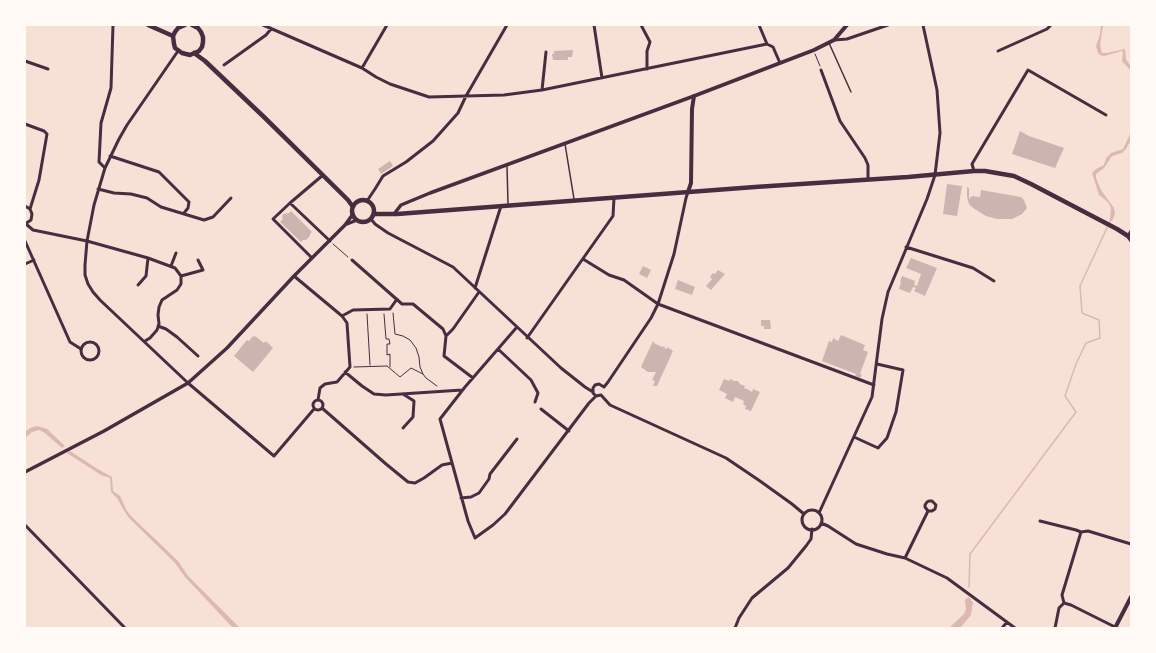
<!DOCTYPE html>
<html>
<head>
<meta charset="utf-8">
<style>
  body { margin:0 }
  #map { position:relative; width:1156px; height:653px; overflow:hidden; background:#f7e1d7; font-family:Montserrat,sans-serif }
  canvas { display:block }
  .frame { position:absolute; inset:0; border:26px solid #fffaf5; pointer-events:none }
</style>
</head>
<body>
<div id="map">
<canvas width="1156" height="653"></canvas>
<div class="frame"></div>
</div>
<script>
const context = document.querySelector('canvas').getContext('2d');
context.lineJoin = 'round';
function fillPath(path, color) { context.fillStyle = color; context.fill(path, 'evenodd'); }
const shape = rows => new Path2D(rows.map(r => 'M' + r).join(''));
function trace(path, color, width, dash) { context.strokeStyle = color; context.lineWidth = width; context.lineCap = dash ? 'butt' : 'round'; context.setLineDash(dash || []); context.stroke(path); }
const water = shape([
  [1101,25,1103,25,1100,45,1102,53,1107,53,1125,49,1126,59,1131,67,1131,71,1122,61,1123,52,1122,51,1104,56,1100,55,1098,53,1096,46,1100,35],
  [1131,132,1131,140,1126,149,1122,153,1112,156,1104,168,1096,174,1096,178,1101,190,1114,208,1115,214,1112,221,1110,220,1111,208,1108,202,1099,195,1092,173,1096,169,1104,165,1106,158,1111,153,1123,149],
  [37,426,44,428,47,429,65,446,62,448,45,433,39,430,32,432,25,438,25,432,30,428],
  [70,451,96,468,112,477,113,491,120,496,127,511,132,517,178,561,188,576,240,628,233,628,185,577,175,563,129,518,123,509,117,498,111,492,110,478,101,475,67,453],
  [968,597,971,599,971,601,973,602,971,615,960,628,949,628,964,614,966,609,965,600]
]);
const stream = shape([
  [969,587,970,554,1076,412,1065,396,1076,364,1086,343,1100,338,1099,320,1082,313,1080,286,1111,219]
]);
const building = shape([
  [573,50,572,57,568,57,568,60,553,60,552,54,554,54,554,51],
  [1020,131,1029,136,1064,148,1055,168,1012,154],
  [390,161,393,166,381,174,378,169],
  [947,184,962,186,957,216,943,214],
  [967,187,969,188,969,199,972,196,980,197,981,190,1021,197,1024,200,1027,208,1022,214,1012,219,997,219,986,216,973,208,969,204,967,197],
  [291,211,312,232,310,234,310,236,306,240,303,240,301,242,280,222,283,219,282,217,283,214,289,213],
  [911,258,937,268,925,296,914,291,916,288,913,287,910,293,899,289,901,282,900,281,902,276,915,281,914,285,917,286,921,274,906,268],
  [643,266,651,270,647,278,639,274],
  [718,270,725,274,711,290,706,286,712,279,710,277,713,273,715,274],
  [678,280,695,287,692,295,675,289],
  [761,320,770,320,771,329,764,329,764,326,761,326],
  [841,335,865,345,863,350,868,352,860,374,862,375,860,378,855,376,856,374,822,361,829,341,832,342,833,338,838,341],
  [253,336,254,337,255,336,264,343,266,341,273,348,253,372,234,356,247,340,249,341],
  [653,341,654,343,662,347,665,346,664,348,667,349,667,347,672,350,672,351,673,351,657,386,653,386,655,381,652,380,656,372,648,372,641,367],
  [724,379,729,381,730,379,734,381,738,381,740,384,745,386,744,388,749,390,752,392,753,389,760,392,751,411,745,409,746,406,743,404,744,401,735,397,733,402,725,398,727,394,719,390]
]);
const path = shape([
  [815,54,820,66],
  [333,244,348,257],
  [393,313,395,334,403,336,410,340,416,348,419,357,420,367,423,374],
  [367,314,370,365],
  [384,314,386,339,389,339,390,344,387,344,387,355,390,354,390,367],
  [354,367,387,366,400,377,411,368,423,374,426,378,437,386]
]);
const service = shape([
  [829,43,851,92],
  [565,144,574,199],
  [507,166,508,204]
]);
const minor = shape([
  [263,25,362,68,376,77,390,84,429,97,504,95,542,90,767,44],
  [594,25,602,78],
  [641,25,650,42,647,51,647,69],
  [759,25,767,44,773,47,780,63],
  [834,40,847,39,888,25],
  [178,51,127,125,119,139,105,168,94,205,87,241,85,265,85,275,88,284,93,292,100,300,188,383,274,456,314,409],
  [998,51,1047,29,1051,25],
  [25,61,48,69],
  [224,65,266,35,271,29],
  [362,68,387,25],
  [821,70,840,121,865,158,868,165,868,179],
  [542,90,546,52],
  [25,124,44,131,47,134,39,180,30,209],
  [110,156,159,172,189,202,188,208,184,213],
  [105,168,99,162,101,123,111,88,113,25],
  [974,171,972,164,1028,70,1106,115],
  [98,189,114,193,131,194,147,198,161,207,204,220,213,217,231,198],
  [367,201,375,189,383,176,406,162,433,141,458,113,466,96,507,25],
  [290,203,323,175],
  [25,206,30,209,32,214,31,220,25,224],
  [371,219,375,224,388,233,453,267,561,368,585,387,593,392],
  [26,224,33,230,87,241,148,258,175,268,181,276,181,284,177,290,162,300,159,307,158,315,159,324,157,330,150,338,145,341],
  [1128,236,1131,231],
  [25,241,70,342,81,349],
  [906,247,973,268,994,281],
  [312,258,273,219,290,203,330,241],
  [583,259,609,275,624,280,658,304,874,385],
  [352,260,402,304,413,304,443,329,446,336],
  [25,264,34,260],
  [171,266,176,253],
  [181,276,203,270,198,260],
  [294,276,342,316,347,323,350,367,337,382,325,384,320,388,318,400],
  [138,285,146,276,148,258],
  [475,288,501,206],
  [342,316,353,310,390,309,397,299],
  [158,326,166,329,177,337,198,356],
  [517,327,465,387,440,419,468,521,475,538,493,525,505,514,589,403,596,396],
  [527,338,613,216,614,198],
  '81 351a9 9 0 1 1 18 0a9 9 0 1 1-18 0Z',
  [498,349,531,380,538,393,535,402],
  [345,372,362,386,374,394,386,395,462,390],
  [473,378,444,356,446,336,453,329,479,292],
  [604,387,599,384,595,385,593,388,593,393,596,396,601,395,610,405,726,458,760,481,792,504,804,514],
  [604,387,608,382,651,318,658,304,674,254,686,198,688,192],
  [403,394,414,401,413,417,403,428],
  '313 405a5 5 0 1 1 10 0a5 5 0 1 1-10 0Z',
  [322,408,386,464,408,482,415,483,424,478,442,465,452,463],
  [541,409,569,431],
  [854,437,878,448,887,438,896,412,903,370,877,364],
  [461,498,471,497,479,493,489,479,490,474,517,439],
  '802 520a10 10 0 1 1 20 0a10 10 0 1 1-20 0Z',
  [819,513,872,397,882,319,888,292,927,199,935,175,940,133,937,90,923,25],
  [1040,521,1076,530,1081,532,1088,531,1131,544],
  [821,523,828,526,856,544,887,554,905,558,947,578,1015,628],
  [25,525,125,628],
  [905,558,928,511,932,511,935,509,936,505,932,501,929,501,927,502,925,505,925,507,928,511],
  [1064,603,1071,605,1115,627],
  [735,628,739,618,752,598,788,568,806,546,811,539,812,529],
  [1002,628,1007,622],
  [1055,628,1059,608,1064,603,1062,595,1081,532]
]);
const tertiary = shape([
  [394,214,401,205,430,193,694,96],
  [347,224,357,220],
  [25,472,104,431,188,383,227,348,294,276,345,225,353,214]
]);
const secondary = shape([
  [688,192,691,183,692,109,694,96,814,50,834,40,847,25],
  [1115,628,1131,597]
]);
const primary = shape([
  [148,25,173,36],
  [185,25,178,28,175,32,173,36,174,44,175,48,182,53,190,55,199,51,202,47,203,42,203,37,201,32,198,28,192,25],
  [194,53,205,61,265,118,348,200,353,207],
  '352 211a11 11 0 1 1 22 0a11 11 0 1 1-22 0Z',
  [374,214,397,214,755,187,908,177,974,171,985,171,1014,176,1031,184,1117,229,1128,236,1131,240]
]);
fillPath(water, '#dcb8b0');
trace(stream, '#dcb8b0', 1.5);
fillPath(building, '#ccb4b1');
trace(path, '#4a2c40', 1);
trace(service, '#4a2c40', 1.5);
trace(minor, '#4a2c40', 3);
trace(tertiary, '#4a2c40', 3.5);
trace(secondary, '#4a2c40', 4);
trace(primary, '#4a2c40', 4.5);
</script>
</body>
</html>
